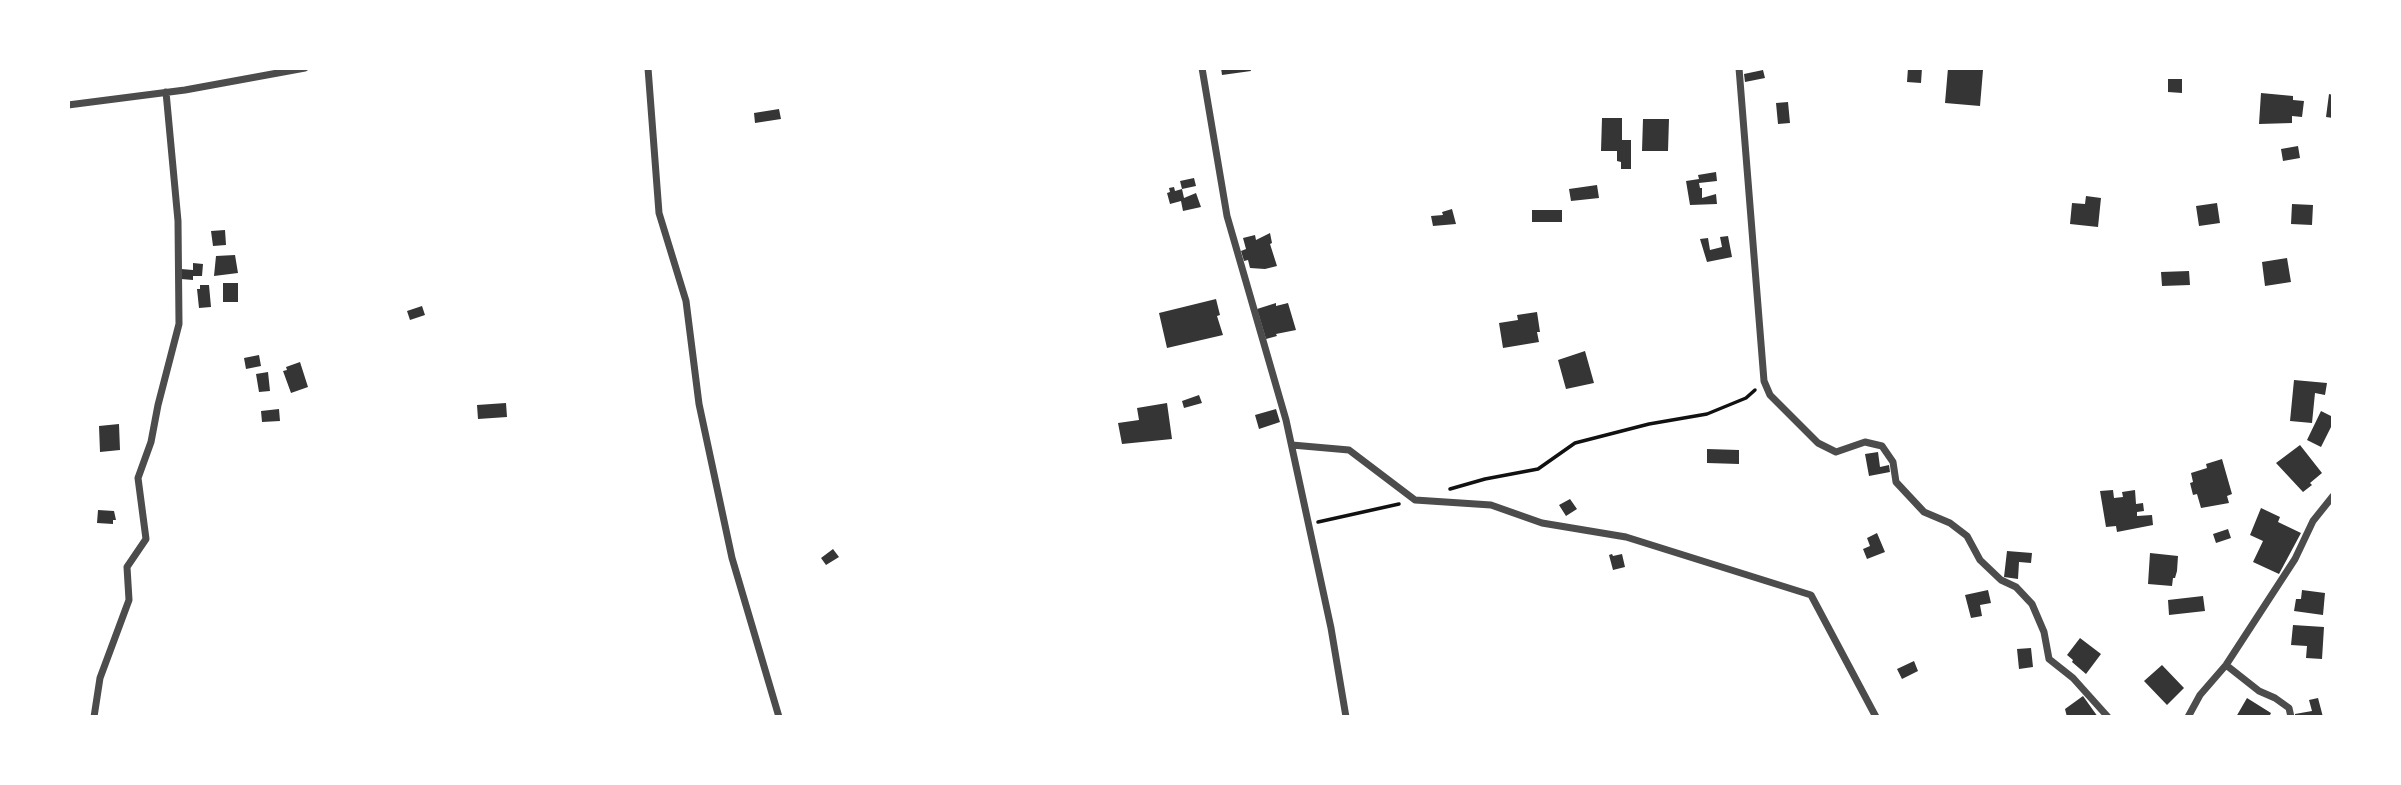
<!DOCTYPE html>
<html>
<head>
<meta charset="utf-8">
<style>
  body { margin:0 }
  #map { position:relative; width:2401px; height:785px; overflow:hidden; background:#fff; font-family:"Work Sans",sans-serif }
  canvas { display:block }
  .frame { position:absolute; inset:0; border:70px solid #fff; pointer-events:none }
</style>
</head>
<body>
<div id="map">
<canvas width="2401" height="785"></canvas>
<div class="frame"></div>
</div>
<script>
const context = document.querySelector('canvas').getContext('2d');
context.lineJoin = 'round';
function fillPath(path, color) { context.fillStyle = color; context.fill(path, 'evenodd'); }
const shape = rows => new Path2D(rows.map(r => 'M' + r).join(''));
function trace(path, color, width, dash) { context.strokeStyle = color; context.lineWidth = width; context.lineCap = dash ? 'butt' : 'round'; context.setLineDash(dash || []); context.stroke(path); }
const building = shape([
  [1221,68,1250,68,1251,71,1222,75],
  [1908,68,1922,68,1921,83,1907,82],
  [1948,68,1983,70,1980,106,1945,103],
  [1763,70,1765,78,1745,82,1744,74],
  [2168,79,2182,79,2182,93,2168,92],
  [2261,93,2293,96,2293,100,2304,101,2302,117,2292,116,2292,123,2259,124],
  [2329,94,2333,95,2333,118,2326,117],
  [1788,102,1790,123,1778,124,1776,103],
  [779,109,781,119,755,123,754,113],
  [1602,118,1622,118,1622,140,1631,140,1631,169,1621,169,1621,162,1617,161,1617,151,1601,151],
  [1643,119,1669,119,1668,151,1642,151],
  [2298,146,2300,158,2283,161,2281,149],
  [1716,172,1717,181,1699,183,1700,188,1702,188,1702,198,1716,194,1717,204,1690,205,1686,181,1699,179,1698,175],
  [1194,178,1196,186,1182,189,1184,198,1196,193,1201,207,1183,211,1181,201,1170,204,1167,193,1170,192,1169,188,1174,187,1175,191,1182,189,1180,181],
  [1597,185,1599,198,1571,201,1569,189],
  [2086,196,2101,198,2098,227,2070,224,2072,203,2085,204],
  [2217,203,2220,223,2199,226,2196,206],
  [2292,204,2313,205,2312,225,2291,224],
  [1452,209,1456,224,1433,226,1431,216,1443,215,1442,212],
  [1532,210,1562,210,1562,222,1532,222],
  [225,230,226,245,213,246,211,231],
  [1270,233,1272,243,1270,244,1277,266,1265,269,1250,268,1248,260,1244,261,1241,251,1246,249,1243,238,1255,235,1256,240],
  [1728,236,1732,257,1707,262,1700,239,1708,238,1710,250,1722,247,1720,237],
  [235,255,238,273,214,276,216,256],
  [2287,258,2291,282,2265,286,2262,262],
  [193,263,203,264,202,276,193,276,193,280,181,279,181,269,193,270],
  [2189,271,2190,285,2162,286,2161,272],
  [223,283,238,283,238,302,223,302],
  [200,285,209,285,211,307,199,308,197,289,200,289],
  [1216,299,1220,315,1217,316,1223,335,1167,348,1159,313],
  [1276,303,1276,306,1288,303,1296,330,1276,334,1277,336,1266,339,1257,309],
  [422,306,425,315,410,320,407,311],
  [1537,312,1540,332,1537,332,1539,342,1503,348,1499,323,1518,320,1517,315],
  [1585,351,1594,383,1566,389,1558,360],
  [259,355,261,366,246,369,244,358],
  [300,362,308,387,291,393,283,371,287,370,286,367],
  [268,372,270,391,259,392,256,374],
  [2294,380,2327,383,2325,395,2315,393,2312,423,2290,421],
  [1199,395,1202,403,1184,408,1182,401],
  [506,403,507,417,478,419,477,405],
  [1167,403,1172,439,1122,444,1118,423,1139,420,1137,408],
  [279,409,280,421,262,422,261,411],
  [1276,409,1280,422,1259,429,1255,415],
  [2321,411,2333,417,2333,423,2321,447,2307,440],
  [119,424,120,450,100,452,99,426],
  [2300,445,2322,473,2310,483,2312,485,2303,492,2276,463],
  [1707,449,1739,450,1739,464,1707,463],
  [1878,452,1880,467,1889,465,1890,472,1869,476,1865,454],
  [2222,459,2232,494,2227,496,2229,503,2201,508,2197,494,2193,495,2190,483,2193,482,2191,473,2207,468,2206,464],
  [2113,490,2114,498,2123,497,2122,492,2135,490,2136,504,2143,503,2144,511,2137,512,2137,516,2152,515,2153,525,2117,532,2116,526,2106,527,2100,491],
  [1570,499,1577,509,1566,516,1559,505],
  [2261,508,2280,517,2278,522,2301,533,2279,574,2253,562,2263,541,2250,535],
  [98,510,114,511,116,520,113,520,113,524,97,523],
  [2228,529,2231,538,2216,543,2213,534],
  [1877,533,1885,552,1867,559,1863,549,1870,546,1867,538],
  [833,549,839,557,826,565,821,558],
  [2007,551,2032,553,2031,563,2019,562,2018,579,2004,577],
  [2150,553,2178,556,2177,571,2175,578,2173,578,2172,586,2148,584],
  [1612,554,1613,556,1622,554,1625,567,1613,570,1609,555],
  [1988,590,1991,603,1980,605,1982,616,1971,618,1965,595],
  [2302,590,2325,593,2323,615,2294,611,2296,599,2301,599],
  [2203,596,2205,611,2169,615,2168,600],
  [2293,625,2324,627,2322,659,2306,658,2307,646,2291,645],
  [2080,638,2101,654,2086,674,2072,662,2073,660,2067,655],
  [2031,648,2033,667,2019,669,2017,649],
  [1914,661,1918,671,1902,679,1897,669],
  [2162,665,2184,688,2167,705,2144,681],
  [2083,696,2098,717,2067,717,2065,709],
  [2247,698,2271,713,2269,717,2236,717],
  [2318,698,2323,717,2295,717,2295,714,2312,711,2309,700]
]);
const path = shape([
  [1450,489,1485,479,1538,469,1575,443,1649,424,1707,414,1746,398,1755,390],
  [1318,522,1399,504]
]);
const minor = shape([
  [648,68,659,213,686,301,699,404,732,558,779,717],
  [1202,68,1227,216,1286,420,1331,628,1346,717],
  [1739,68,1764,381,1770,395,1818,443,1836,452,1865,442,1882,446,1893,462,1896,482,1924,512,1950,523,1967,536,1980,560,2001,580,2016,587,2032,604,2044,632,2049,659,2073,678,2108,717],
  [68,105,185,90,305,68],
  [1292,445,1349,450,1415,500,1491,505,1542,523,1626,537,1811,595,1876,717],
  [2226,665,2259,691,2275,698,2289,708,2291,717],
  [94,717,100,678,129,600,127,567,146,539,138,478,151,442,158,405,179,324,178,221,166,92],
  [2188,717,2200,695,2226,665,2295,559,2313,521,2333,496]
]);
fillPath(building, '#353535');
trace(path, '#111', 3.5);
trace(minor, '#4c4c4c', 7);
</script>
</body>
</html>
